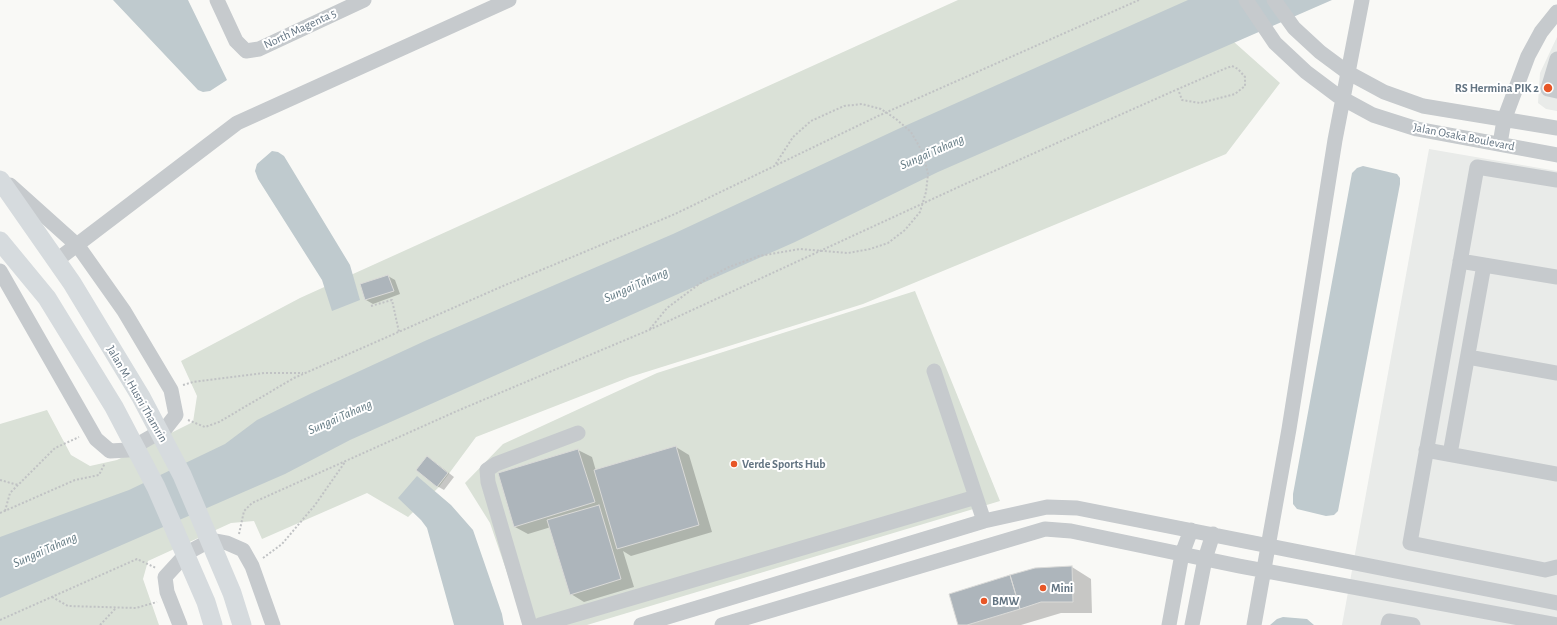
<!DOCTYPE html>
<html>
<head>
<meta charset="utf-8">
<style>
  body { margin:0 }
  canvas { display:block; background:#f9f9f6 }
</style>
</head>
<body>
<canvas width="1557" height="625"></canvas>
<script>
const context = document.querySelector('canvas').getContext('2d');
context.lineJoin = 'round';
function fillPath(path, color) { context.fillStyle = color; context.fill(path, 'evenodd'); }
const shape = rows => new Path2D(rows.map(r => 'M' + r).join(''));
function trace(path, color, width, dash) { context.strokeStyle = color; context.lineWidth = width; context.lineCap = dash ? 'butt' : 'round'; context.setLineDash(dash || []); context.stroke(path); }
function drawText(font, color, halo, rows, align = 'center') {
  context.font = font + ' "Alegreya Sans",sans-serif'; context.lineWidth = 4; context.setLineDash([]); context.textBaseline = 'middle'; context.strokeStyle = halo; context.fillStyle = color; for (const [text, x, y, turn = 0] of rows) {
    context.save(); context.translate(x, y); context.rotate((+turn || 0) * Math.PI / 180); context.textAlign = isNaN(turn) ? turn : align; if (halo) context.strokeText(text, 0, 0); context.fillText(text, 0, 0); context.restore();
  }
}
const built = shape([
  [1557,37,1557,111,1546,109,1538,103,1540,73],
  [1429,149,1557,171,1557,625,1342,625]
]);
const green = shape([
  [958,0,1212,0,1234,42,1280,83,1226,154,863,304,630,377,476,437,439,487,408,517,367,493,262,539,254,521,231,523,148,561,143,579,159,625,0,625,0,424,47,410,71,455,90,466,117,460,193,422,197,396,181,361,300,298],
  [915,291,1000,501,587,625,525,625,490,523,465,483,503,444,657,373]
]);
const water = shape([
  [113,0,188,0,227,80,210,91,203,92,198,90],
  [1188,0,1332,0,938,172,795,242,350,440,285,474,0,598,0,537,129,490,225,444,257,420,312,393,427,340,673,234,898,129],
  [272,151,278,152,284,156,350,265,360,300,332,311,322,280,258,179,255,171,257,164],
  [1363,166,1397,174,1400,178,1400,184,1338,511,1334,515,1326,516,1297,509,1293,504,1293,494,1352,173,1357,168],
  [417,476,451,505,473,530,502,614,504,625,454,625,427,528,421,520,398,498],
  [1283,617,1307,619,1314,625,1270,625,1277,619]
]);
const shadow = shape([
  [388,276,395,280,400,294,373,304,366,300,361,285],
  [676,447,689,455,712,532,631,556,623,551,634,587,584,602,571,594,551,527,528,534,515,527,499,474,578,450,592,457,596,471],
  [428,457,454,477,444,490,437,486],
  [1072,567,1091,579,1092,613,1061,613,1021,625,959,625,1035,569]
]);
const building = shape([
  [388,275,394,291,365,300,360,284,388,275],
  [676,446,699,525,617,549,594,470,676,446],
  [578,449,595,502,514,527,498,473,578,449],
  [427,456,448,473,437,487,416,470,427,456],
  [599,505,621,579,570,595,547,520,599,505],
  [1072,566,1073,602,1041,602,1020,609,1010,575,1035,568,1072,566],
  [1010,575,1020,609,967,625,958,625,949,594,1010,575]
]);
const path = shape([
  [371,306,392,300,399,332],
  [650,329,667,308,706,279,729,267,759,256,800,249,848,253,870,249,888,243,905,230,920,212,926,192,928,174,923,153,911,132,896,119,881,109,862,104,844,106,811,121,793,137,775,165],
  [183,385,193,382,264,373,303,373],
  [188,420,205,427,219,422,294,378,503,286,675,214,878,116,1139,0],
  [0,480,18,485],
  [5,511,10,493,55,448,79,437],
  [0,513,75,480,99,475,105,463],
  [239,534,244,511,252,503,457,411,649,330,965,184,1178,89,1224,69,1232,66,1238,69,1245,77,1245,86,1235,94,1200,103,1182,100,1178,89],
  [263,558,282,544,315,505,345,462],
  [52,597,68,606,136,608,157,602],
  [0,620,137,559,156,568],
  [100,625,116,608]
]);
const minor = shape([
  [217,0,236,41,246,51,259,49,364,0],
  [1246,0,1275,43,1306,72,1338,96,1373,115,1417,129,1557,155],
  [1274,0,1294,28,1320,52,1347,72,1384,92,1423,106,1557,128],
  [1557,59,1548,89,1557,91],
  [1500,144,1504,120,1528,56,1541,32,1557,12],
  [1557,180,1477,167,1410,543,1545,570,1557,567],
  [57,260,237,123,509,0],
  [1460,261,1557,277],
  [0,271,96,439,110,451,128,450,165,429,176,415,171,390,124,311,78,246,10,185],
  [1468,357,1557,373],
  [934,371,984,521],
  [1426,450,1557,474],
  [1450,454,1484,265],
  [180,625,167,592,165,577,187,553,211,540,227,543,243,550,252,566,273,625],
  [530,625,488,482,487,470,496,464,578,433],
  [540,625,976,497],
  [641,625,984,521,1047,507,1077,508,1557,603],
  [722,625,1045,529,1071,531,1239,566,1557,625],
  [1169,625,1182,554,1191,530],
  [1192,625,1205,559,1213,534],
  [1254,625,1289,429,1335,140,1362,0],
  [1388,625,1389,621,1413,625]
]);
const major = shape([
  [0,180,72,283,141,397,182,475,232,593,242,625],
  [0,241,47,298,114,407,156,487,206,602,213,625]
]);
const markers = [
  [1548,88,5,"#e75627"],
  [734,464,4,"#e75627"],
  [1043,588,4,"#e75627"],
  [984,601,4,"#e75627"]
];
const streetNames = [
  ["North Magenta 5",300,29,-25],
  ["Jalan Osaka Boulevard",1464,137,11],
  ["Jalan M. Husni Thamrin",137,394,60]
];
const poiNames = [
  ["RS Hermina PIK 2",1539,88,"right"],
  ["Verde Sports Hub",742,464],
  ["Mini",1051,588],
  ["BMW",992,601]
];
const waterNames = [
  ["Sungai Tahang",932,152,-24],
  ["Sungai Tahang",636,285,-24],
  ["Sungai Tahang",340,417,-24],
  ["Sungai Tahang",45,550,-24]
];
fillPath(built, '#e9ebe9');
fillPath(green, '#dae1d7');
fillPath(water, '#bfcace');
fillPath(shadow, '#0003');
fillPath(building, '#adb5bb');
trace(building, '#dadad8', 1);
trace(path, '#c0c2c4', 2, [2, 2]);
trace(minor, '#c6cacd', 15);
trace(major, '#d6dbde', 19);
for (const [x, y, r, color] of markers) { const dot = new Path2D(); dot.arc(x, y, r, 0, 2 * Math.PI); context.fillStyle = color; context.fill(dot); trace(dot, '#fff', 1.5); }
drawText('12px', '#637482', '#fff', streetNames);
drawText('bold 12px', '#637482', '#fff', poiNames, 'left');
drawText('italic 13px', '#637a83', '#fff', waterNames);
</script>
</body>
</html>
